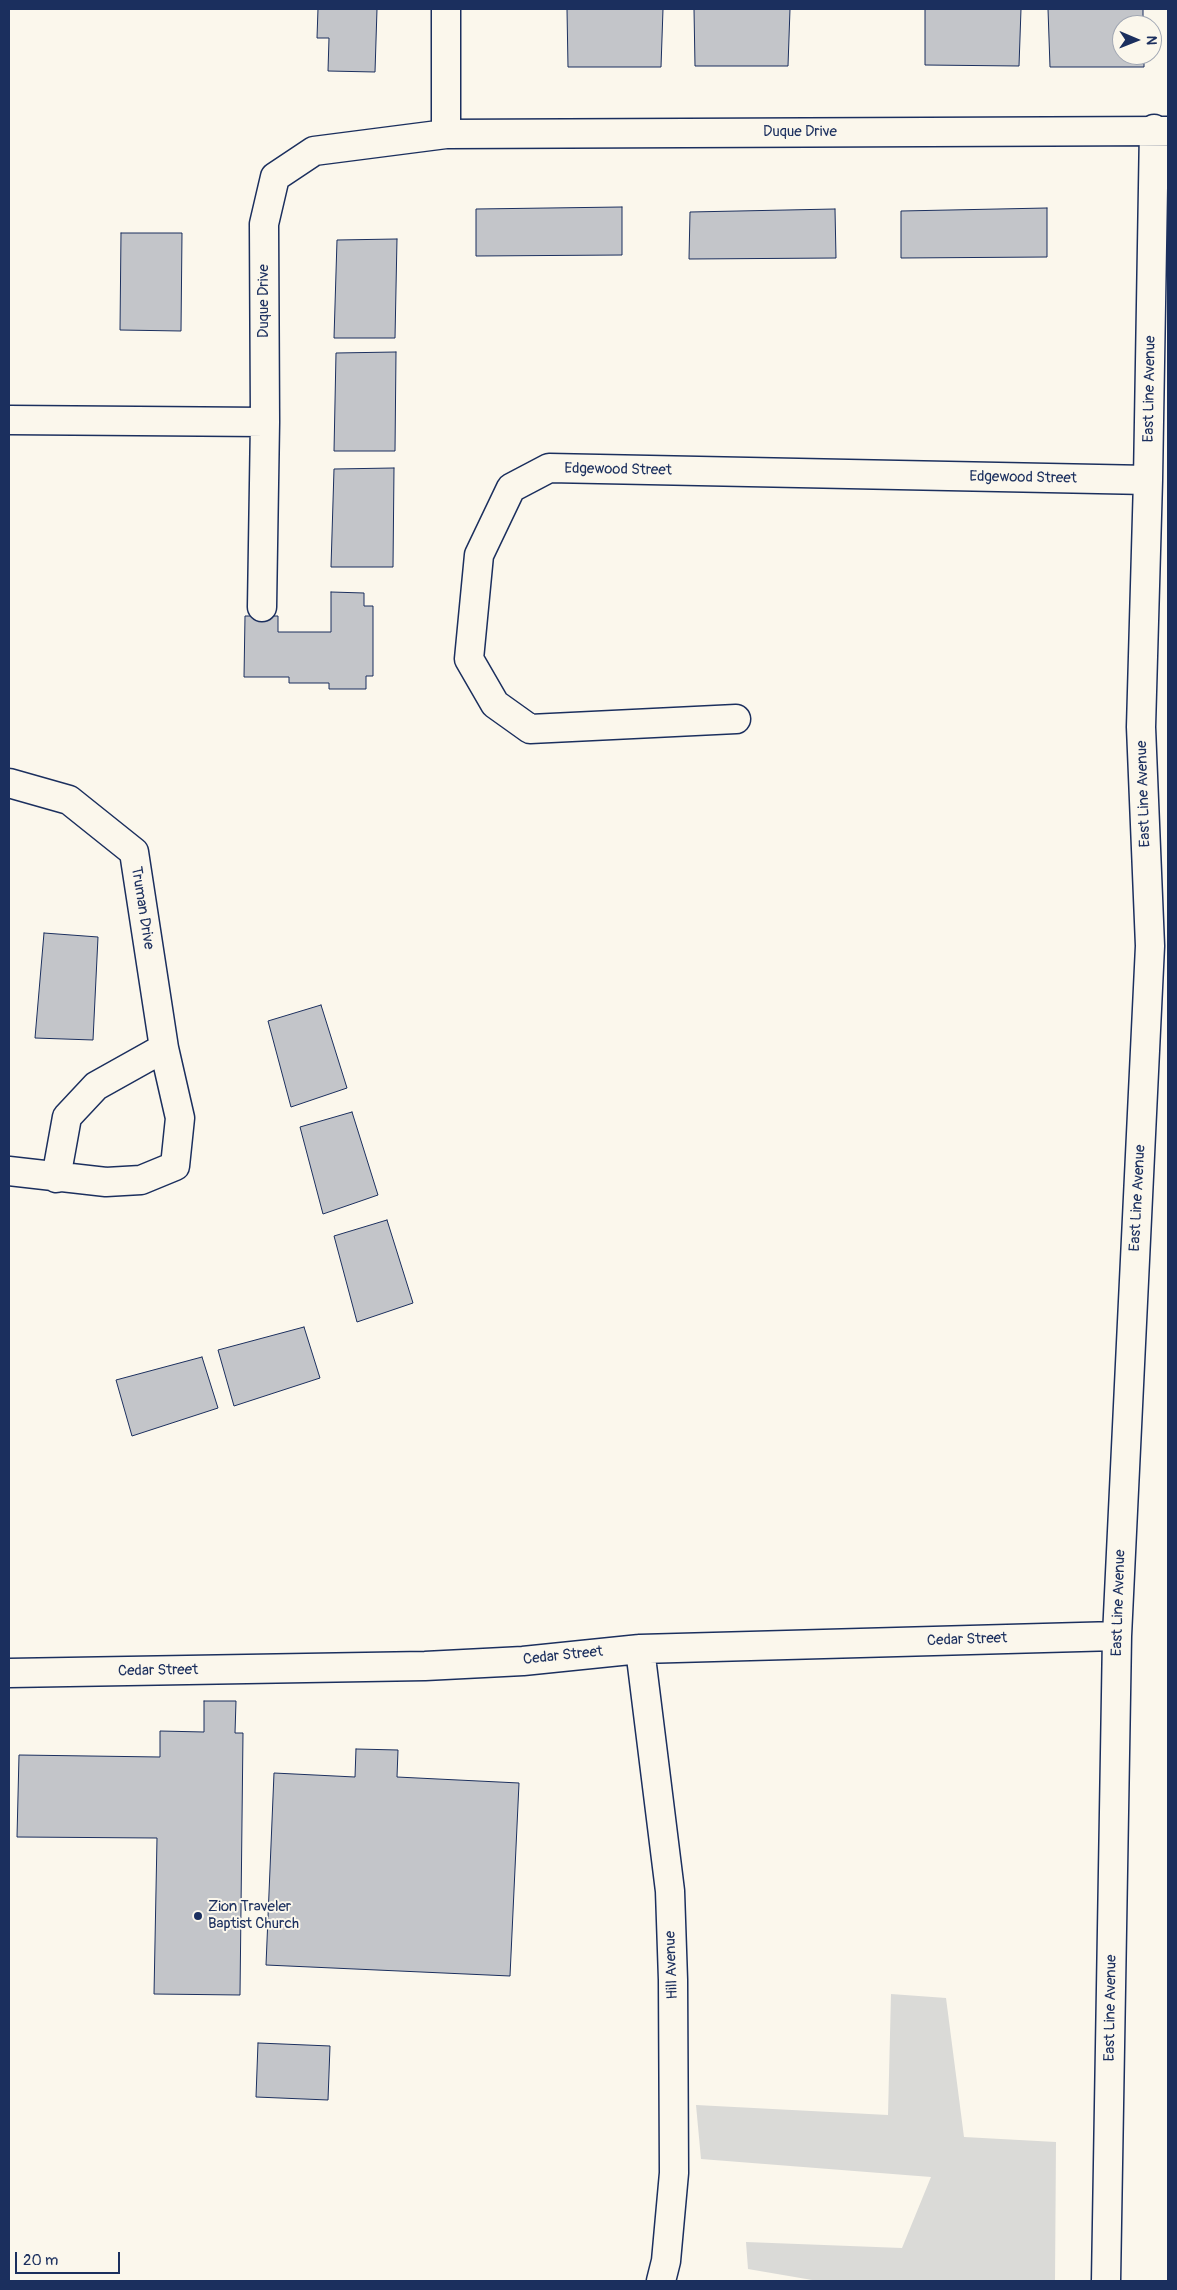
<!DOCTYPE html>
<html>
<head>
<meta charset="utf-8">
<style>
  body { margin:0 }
  #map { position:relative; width:1177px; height:2290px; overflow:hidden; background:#fbf7ec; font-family:Pangolin,sans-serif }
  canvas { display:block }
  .frame { position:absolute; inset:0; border:10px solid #1b2f5e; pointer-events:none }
  .north { position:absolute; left:1112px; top:15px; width:50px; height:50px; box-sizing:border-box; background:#fbf7ec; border:1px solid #a1a7b3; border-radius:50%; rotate:91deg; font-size:14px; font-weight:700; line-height:20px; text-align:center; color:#1b2f5e }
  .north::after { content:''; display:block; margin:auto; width:18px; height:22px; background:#1b2f5e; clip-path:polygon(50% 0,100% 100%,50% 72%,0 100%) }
  .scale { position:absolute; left:15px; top:2252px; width:105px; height:22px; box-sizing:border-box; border:2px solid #1b2f5e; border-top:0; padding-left:6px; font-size:15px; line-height:18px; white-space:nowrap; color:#1b2f5e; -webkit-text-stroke:4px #fbf7ec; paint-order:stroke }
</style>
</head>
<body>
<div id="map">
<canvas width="1177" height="2290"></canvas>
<div class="frame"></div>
<div class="north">N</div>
<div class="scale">20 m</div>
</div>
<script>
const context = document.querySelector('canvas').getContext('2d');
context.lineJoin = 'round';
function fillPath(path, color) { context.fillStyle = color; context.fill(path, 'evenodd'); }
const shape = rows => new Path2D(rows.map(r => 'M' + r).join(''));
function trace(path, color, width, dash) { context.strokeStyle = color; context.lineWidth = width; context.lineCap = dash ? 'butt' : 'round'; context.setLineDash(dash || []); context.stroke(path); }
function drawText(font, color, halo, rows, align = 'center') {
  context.font = font + ' Pangolin,sans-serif'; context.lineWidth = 4; context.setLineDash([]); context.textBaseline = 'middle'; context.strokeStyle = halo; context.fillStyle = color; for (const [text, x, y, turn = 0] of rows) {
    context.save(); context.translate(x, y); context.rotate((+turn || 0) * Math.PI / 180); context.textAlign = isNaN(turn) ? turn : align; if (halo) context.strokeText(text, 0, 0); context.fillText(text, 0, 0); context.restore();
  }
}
const green = shape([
  [891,1994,946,1998,964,2137,1056,2142,1055,2281,818,2281,748,2269,746,2242,902,2248,931,2177,701,2159,696,2105,888,2115]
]);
const building = shape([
  [318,9,377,9,375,72,328,71,329,38,317,38,318,9],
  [567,9,663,9,661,67,568,67,567,9],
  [694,9,790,9,788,66,695,66,694,9],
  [925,9,1021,9,1019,66,925,65,925,9],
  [1048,9,1143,9,1143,25,1122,25,1122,55,1144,55,1144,67,1050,67,1048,9],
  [622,207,622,255,476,256,476,209,622,207],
  [1047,208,1047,257,901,258,901,211,1047,208],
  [835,209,836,258,689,259,690,212,835,209],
  [121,233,182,233,181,331,120,330,121,233],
  [397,239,395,338,334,338,337,240,397,239],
  [396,352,395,451,334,451,336,353,396,352],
  [394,468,393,567,331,567,334,469,394,468],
  [331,592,364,593,364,606,373,606,373,676,366,676,366,689,329,689,329,683,289,683,289,677,244,677,245,616,278,616,278,632,331,632,331,592],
  [44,933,98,937,93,1040,35,1038,44,933],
  [321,1005,347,1088,291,1107,268,1021,321,1005],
  [352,1112,378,1195,323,1214,300,1127,352,1112],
  [387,1220,413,1303,357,1322,334,1236,387,1220],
  [304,1327,320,1378,234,1406,218,1350,304,1327],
  [202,1357,218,1408,132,1436,116,1380,202,1357],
  [204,1701,236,1701,235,1733,243,1733,240,1995,154,1994,157,1838,17,1837,19,1755,160,1757,160,1731,204,1732,204,1701],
  [356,1749,398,1750,397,1777,519,1783,510,1976,266,1965,274,1773,355,1777,356,1749],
  [258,2043,330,2046,328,2100,256,2097,258,2043]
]);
const minor = shape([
  [446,9,446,134],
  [9,420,265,422],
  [262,607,265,422,264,224,275,177,314,151,446,134,1168,131],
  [736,719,530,729,495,704,469,659,479,555,511,488,549,468,1148,480],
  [9,783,69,800,134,852,164,1048,180,1118,175,1166,141,1180,106,1182,9,1171],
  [56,1178,67,1117,96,1086,164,1048],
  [640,1649,670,1891,673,1980,674,2173,666,2261,661,2281],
  [9,1673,425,1666,523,1661,640,1649,1117,1636],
  [1106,2281,1117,1636,1150,946,1141,727,1148,480,1154,129]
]);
const markers = [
  [198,1916,5,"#1b2f5e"]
];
const streetNames = [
  ["Duque Drive",800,132],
  ["Duque Drive",264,301,-90],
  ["East Line Avenue",1150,389,-89],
  ["Edgewood Street",618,470,1],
  ["Edgewood Street",1023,478,1],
  ["East Line Avenue",1144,794,-92],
  ["Truman Drive",142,908,81],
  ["East Line Avenue",1138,1198,-87],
  ["East Line Avenue",1119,1603,-88],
  ["Cedar Street",967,1640,-2],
  ["Cedar Street",563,1656,-6],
  ["Cedar Street",158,1671,-1],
  ["Hill Avenue",672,1965,-92],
  ["East Line Avenue",1111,2008,-89]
];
const poiNames = [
  ["Zion Traveler",208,1907],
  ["Baptist Church",208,1924]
];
fillPath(green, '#dadad7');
fillPath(building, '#c3c5c9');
trace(building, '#1b2f5e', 1);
trace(minor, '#1b2f5e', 31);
trace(minor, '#fbf7ec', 28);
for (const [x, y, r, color] of markers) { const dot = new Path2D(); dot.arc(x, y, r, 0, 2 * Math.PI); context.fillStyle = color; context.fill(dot); trace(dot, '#fbf7ec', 2); }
drawText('15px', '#1b2f5e', '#fbf7ec', streetNames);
drawText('15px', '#1b2f5e', '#fbf7ec', poiNames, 'left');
</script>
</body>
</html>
